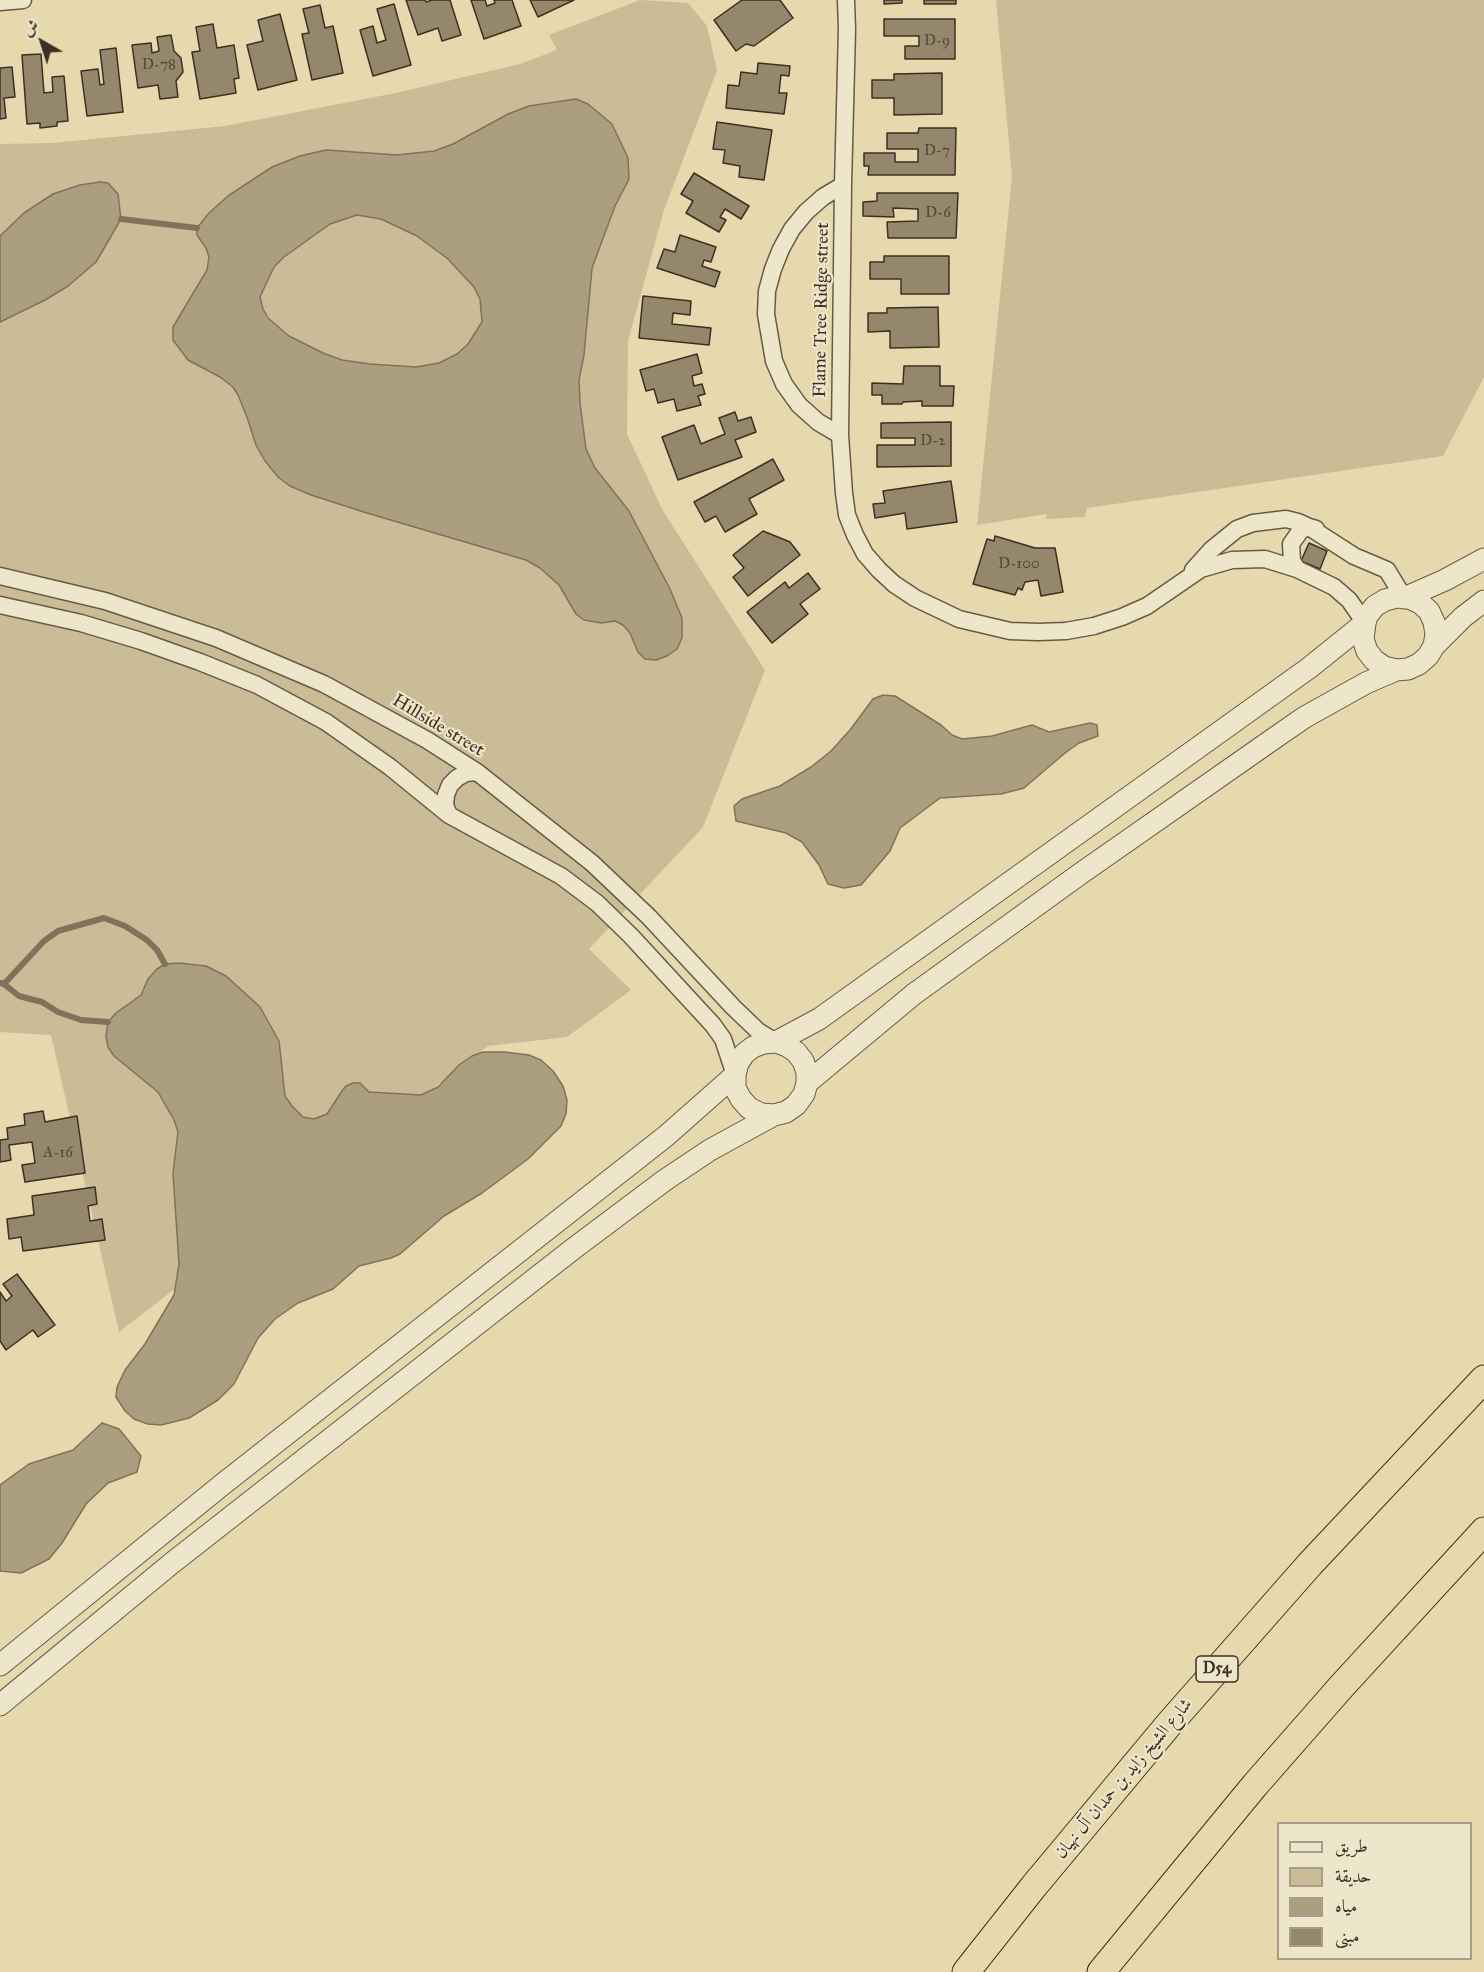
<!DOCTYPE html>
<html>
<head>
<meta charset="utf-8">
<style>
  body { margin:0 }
  #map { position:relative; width:1484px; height:1972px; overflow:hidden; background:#e5d9ad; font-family:"IM FELL Great Primer",Amiri,serif }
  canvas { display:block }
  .legend { position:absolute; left:1277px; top:1822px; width:195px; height:138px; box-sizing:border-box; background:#eee6ca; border:2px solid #a89d88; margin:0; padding:8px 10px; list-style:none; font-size:18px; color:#3e2f25 }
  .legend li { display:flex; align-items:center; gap:12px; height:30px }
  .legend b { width:30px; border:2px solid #a89d88 }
  .north { position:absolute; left:12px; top:12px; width:60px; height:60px; -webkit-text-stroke:4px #eee6ca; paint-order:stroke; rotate:321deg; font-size:16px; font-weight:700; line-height:24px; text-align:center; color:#3e2f25 }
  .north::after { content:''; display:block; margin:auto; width:21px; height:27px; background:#3e2f25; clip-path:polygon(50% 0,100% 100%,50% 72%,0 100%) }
</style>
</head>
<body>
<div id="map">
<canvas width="1484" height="1972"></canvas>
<ul class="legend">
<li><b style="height:8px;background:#eee6ca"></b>طريق</li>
<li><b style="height:16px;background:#c9bc96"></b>حديقة</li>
<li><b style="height:16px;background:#ac9f7f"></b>مياه</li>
<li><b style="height:16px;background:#95876c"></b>مبنى</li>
</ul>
<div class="north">ش</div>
</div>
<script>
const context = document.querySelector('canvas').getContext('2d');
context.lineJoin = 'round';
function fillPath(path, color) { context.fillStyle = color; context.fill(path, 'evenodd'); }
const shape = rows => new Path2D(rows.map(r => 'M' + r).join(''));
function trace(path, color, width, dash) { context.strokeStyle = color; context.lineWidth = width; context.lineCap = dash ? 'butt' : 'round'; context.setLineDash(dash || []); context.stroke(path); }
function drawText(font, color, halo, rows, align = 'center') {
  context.font = font + ' "IM FELL Great Primer",Amiri,serif'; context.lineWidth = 4.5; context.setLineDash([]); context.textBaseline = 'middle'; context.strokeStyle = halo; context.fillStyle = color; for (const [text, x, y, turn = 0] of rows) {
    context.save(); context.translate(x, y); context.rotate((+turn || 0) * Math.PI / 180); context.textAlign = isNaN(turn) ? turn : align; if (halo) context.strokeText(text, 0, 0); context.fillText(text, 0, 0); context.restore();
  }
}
const green = shape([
  [640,0,688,3,707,26,717,70,664,210,628,341,627,434,663,511,765,670,703,827,589,949,631,990,567,1037,488,1046,119,1332,51,1035,0,1032,0,144,53,143,225,126,396,93,520,64,557,50,549,35],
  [996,0,1484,0,1484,377,1443,456,1087,508,1085,517,1046,519,1047,514,977,525,1012,176]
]);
const water = shape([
  [576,99,588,104,612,124,628,158,629,179,615,206,592,268,584,355,579,380,580,403,586,449,595,468,629,511,670,589,682,618,682,638,677,649,667,656,656,660,645,659,638,652,630,633,623,625,615,621,601,623,584,620,576,614,559,585,540,568,526,560,367,513,311,495,290,486,279,478,265,461,256,445,247,417,238,395,233,387,220,377,188,360,173,340,173,327,207,270,209,257,206,248,197,235,197,228,209,213,228,196,272,167,300,156,326,150,397,155,434,151,453,144,508,114,529,106,576,99],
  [357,215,381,219,417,236,448,259,474,287,480,299,482,322,468,344,457,354,439,363,416,367,370,364,342,360,323,353,289,336,268,318,263,309,260,297,274,267,284,257,330,224,357,215],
  [100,182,108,183,118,194,121,219,96,262,68,286,45,300,0,322,0,236,24,213,53,194,80,185,100,182],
  [883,695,895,696,941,725,952,735,962,739,992,736,1032,725,1049,732,1090,723,1097,725,1098,736,1079,743,1065,753,1024,788,1001,794,940,798,900,828,890,851,861,885,844,888,828,884,819,865,802,842,786,833,736,821,734,806,742,799,780,786,811,767,831,751,850,730,873,699,883,695],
  [179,963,206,966,226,976,260,1007,279,1041,285,1096,292,1106,303,1117,314,1119,327,1114,342,1091,346,1086,353,1083,360,1083,369,1092,421,1095,438,1087,459,1065,472,1056,483,1052,504,1052,529,1055,541,1060,553,1071,563,1086,567,1100,566,1114,561,1126,528,1159,482,1193,444,1216,400,1254,391,1258,359,1266,333,1289,298,1303,275,1319,258,1338,234,1384,218,1400,189,1418,161,1425,148,1424,134,1419,125,1411,116,1397,117,1387,125,1370,145,1344,174,1295,179,1264,173,1173,178,1132,174,1120,158,1092,114,1056,108,1047,106,1036,108,1022,116,1013,141,995,148,979,157,969,165,964,179,963],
  [102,1423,119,1429,141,1456,137,1472,108,1483,86,1504,62,1543,49,1559,21,1573,0,1571,0,1485,29,1464,73,1450,102,1423]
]);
const stream = shape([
  [121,219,197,228],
  [0,983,4,984,44,941,58,931,104,918,125,926,147,940,157,950,165,964],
  [4,984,19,996,42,1002,58,1012,81,1020,108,1022]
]);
const building = shape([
  [406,0,425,0,426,2,432,0,450,0,461,35,442,41,438,28,418,35,406,0],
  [471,0,485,0,487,6,495,3,494,0,512,0,521,26,484,39,471,0],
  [530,0,574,0,538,17,530,0],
  [742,0,780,0,793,18,754,46,746,44,736,51,714,20,742,0],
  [884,0,902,0,902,3,884,4,884,0],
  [924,0,956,0,956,4,924,4,924,0],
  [394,4,411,65,373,76,360,30,373,26,377,43,386,40,377,9,394,4],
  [320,5,325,28,333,26,343,73,312,80,302,34,309,33,303,9,320,5],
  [280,14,297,80,258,90,247,45,263,41,258,20,280,14],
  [884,19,955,19,955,59,905,59,905,46,919,46,919,36,884,36,884,19],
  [213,24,217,48,234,45,239,78,234,79,236,93,200,99,192,52,200,51,196,27,213,24],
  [171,35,174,51,181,58,183,72,176,81,178,97,160,99,158,85,138,88,132,45,151,43,152,53,159,51,157,37,171,35],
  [116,48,123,112,87,116,81,71,98,69,100,85,104,84,100,50,116,48],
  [41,54,44,93,53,92,52,77,64,76,68,121,57,122,57,126,40,128,40,123,27,124,22,55,41,54],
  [758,63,790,66,789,76,781,75,779,93,787,93,784,114,726,108,728,85,739,86,741,72,757,74,758,63],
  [12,67,15,97,4,98,6,118,0,119,0,68,12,67],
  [942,73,942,114,894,115,894,98,872,98,872,80,894,80,894,74,942,73],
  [717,122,772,130,764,180,739,177,740,166,723,163,725,150,713,149,717,122],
  [919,128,956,128,955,175,868,175,869,166,864,166,864,153,895,153,895,162,918,162,918,149,887,149,887,133,918,133,919,128],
  [694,173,749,206,741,219,725,209,720,217,726,220,719,232,686,213,693,201,681,194,694,173],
  [877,193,958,193,956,238,888,238,887,222,918,221,918,209,893,208,894,217,863,216,863,202,877,201,877,193],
  [680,235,716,247,711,262,704,260,702,266,720,272,715,287,657,268,664,249,675,252,680,235],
  [884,256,949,256,949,294,901,294,901,279,870,279,870,262,884,262,884,256],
  [643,296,691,301,690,315,673,313,672,324,711,328,709,345,639,338,643,296],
  [938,307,939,347,890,348,890,331,868,332,868,313,887,313,887,308,938,307],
  [697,354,702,373,692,376,694,386,702,384,705,394,698,396,701,405,677,411,674,399,658,403,654,389,646,391,640,370,697,354],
  [904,366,940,366,940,386,954,386,953,406,922,406,922,401,903,402,902,404,882,404,882,395,872,395,872,383,903,384,904,366],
  [735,412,738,421,751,417,756,432,735,440,742,457,678,480,662,437,694,425,701,444,725,434,719,418,735,412],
  [951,422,951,466,877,467,877,445,915,445,915,438,881,438,881,423,951,422],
  [773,459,784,480,749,499,757,514,725,532,716,516,705,522,694,502,773,459],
  [951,481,957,522,907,529,905,513,875,518,873,504,885,503,883,491,951,481],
  [763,531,790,542,800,555,748,596,733,577,744,568,733,555,763,531],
  [995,536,1035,548,1055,548,1063,592,1041,596,1038,580,1025,582,1022,590,1018,588,1015,595,973,584,987,539,994,541,995,536],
  [1309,543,1327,551,1320,569,1301,561,1309,543],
  [808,573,820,589,800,604,808,614,772,643,747,612,785,582,789,588,808,573],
  [43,1111,45,1122,77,1116,85,1173,25,1182,22,1165,35,1163,32,1142,9,1145,11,1160,0,1162,0,1140,8,1139,7,1128,25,1125,24,1114,43,1111],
  [95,1187,97,1204,88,1206,90,1221,102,1219,105,1240,23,1251,21,1237,9,1239,7,1219,34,1215,32,1196,95,1187],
  [17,1274,55,1325,38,1337,33,1330,6,1350,0,1341,0,1292,6,1301,12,1296,3,1284,17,1274]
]);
const minor = shape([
  [846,0,847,29,843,185,840,435,844,493,847,515,855,535,865,554,879,570,894,584,915,598,959,619,1010,631,1038,632,1066,631,1094,626,1122,617,1147,606,1201,569,1232,560,1265,559,1297,569,1334,587,1349,600,1365,623],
  [0,2,23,0],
  [840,435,818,422,799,405,784,384,774,361,766,314,767,291,773,269,781,249,792,229,806,212,823,197,843,185],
  [1297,569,1292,561,1291,544,1301,530,1309,527,1316,529],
  [1193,570,1211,550,1237,529,1253,523,1286,519,1298,522,1309,527,1354,556,1387,570,1404,598],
  [0,576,105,601,216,638,324,684,427,740,477,772,592,863,649,917,733,1007,758,1031,776,1042],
  [0,605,81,623,141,641,200,662,257,685,326,722,390,767,449,815,561,876,597,903,631,936,713,1025,723,1039,735,1075],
  [449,815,445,805,446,795,450,785,457,778,466,773,477,772]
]);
const tertiary = shape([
  [1404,598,1445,580,1484,559],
  [1434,646,1463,617,1484,601],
  [776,1042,819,1019,1309,668,1365,623],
  [807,1083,914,994,1080,874,1276,737,1305,717,1366,683,1396,670,1408,669,1419,664,1428,656,1434,646,1436,634,1434,622,1429,611,1420,603,1409,598,1397,597,1385,600,1375,606,1367,616,1365,623,1363,639,1367,651,1374,660,1384,667,1396,670],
  [0,1665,223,1484,666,1136,735,1075],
  [0,1705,172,1563,573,1249,665,1180,710,1150,774,1115,786,1112,796,1105,804,1094,807,1083,807,1072,803,1061,796,1052,787,1046,776,1042,764,1043,753,1047,744,1054,738,1063,735,1075,735,1088,741,1099,749,1108,761,1114,774,1115]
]);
const trunk = shape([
  [966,1972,1034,1886,1170,1723,1310,1564,1484,1379],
  [1101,1972,1255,1785,1341,1687,1484,1531]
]);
const numberNames = [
  ["D-9",937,41],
  ["D-78",159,65],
  ["D-7",937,151],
  ["D-6",938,213],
  ["D-2",933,441],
  ["D-100",1019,564],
  ["A-16",58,1153]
];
const shields = [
  [1217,1669,42]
];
const shieldNames = [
  ["D54",1217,1669]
];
const streetNames = [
  ["Flame Tree Ridge street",822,310,-89],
  ["Hillside street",438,726,31],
  ["شارع الشيخ زايد بن حمدان آل نهيان",1124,1779,-50]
];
fillPath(green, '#c9bc96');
fillPath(water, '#ac9f7f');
trace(water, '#80725b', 1.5);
trace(stream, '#80725b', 6);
fillPath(building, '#95876c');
trace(building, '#3e2f25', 1.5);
trace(minor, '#685a47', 19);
trace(tertiary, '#685a47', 23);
trace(trunk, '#3e2f25', 29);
trace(minor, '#eee6ca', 16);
trace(tertiary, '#eee6ca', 21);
trace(trunk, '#e5d9ad', 27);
drawText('15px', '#544537', null, numberNames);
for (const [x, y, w] of shields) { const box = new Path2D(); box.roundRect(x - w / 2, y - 13, w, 26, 4.5); context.fillStyle = '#eee6ca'; context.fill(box); trace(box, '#3e2f25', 1.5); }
drawText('bold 16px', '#3e2f25', null, shieldNames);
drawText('18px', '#3e2f25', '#eee6ca', streetNames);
</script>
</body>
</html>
